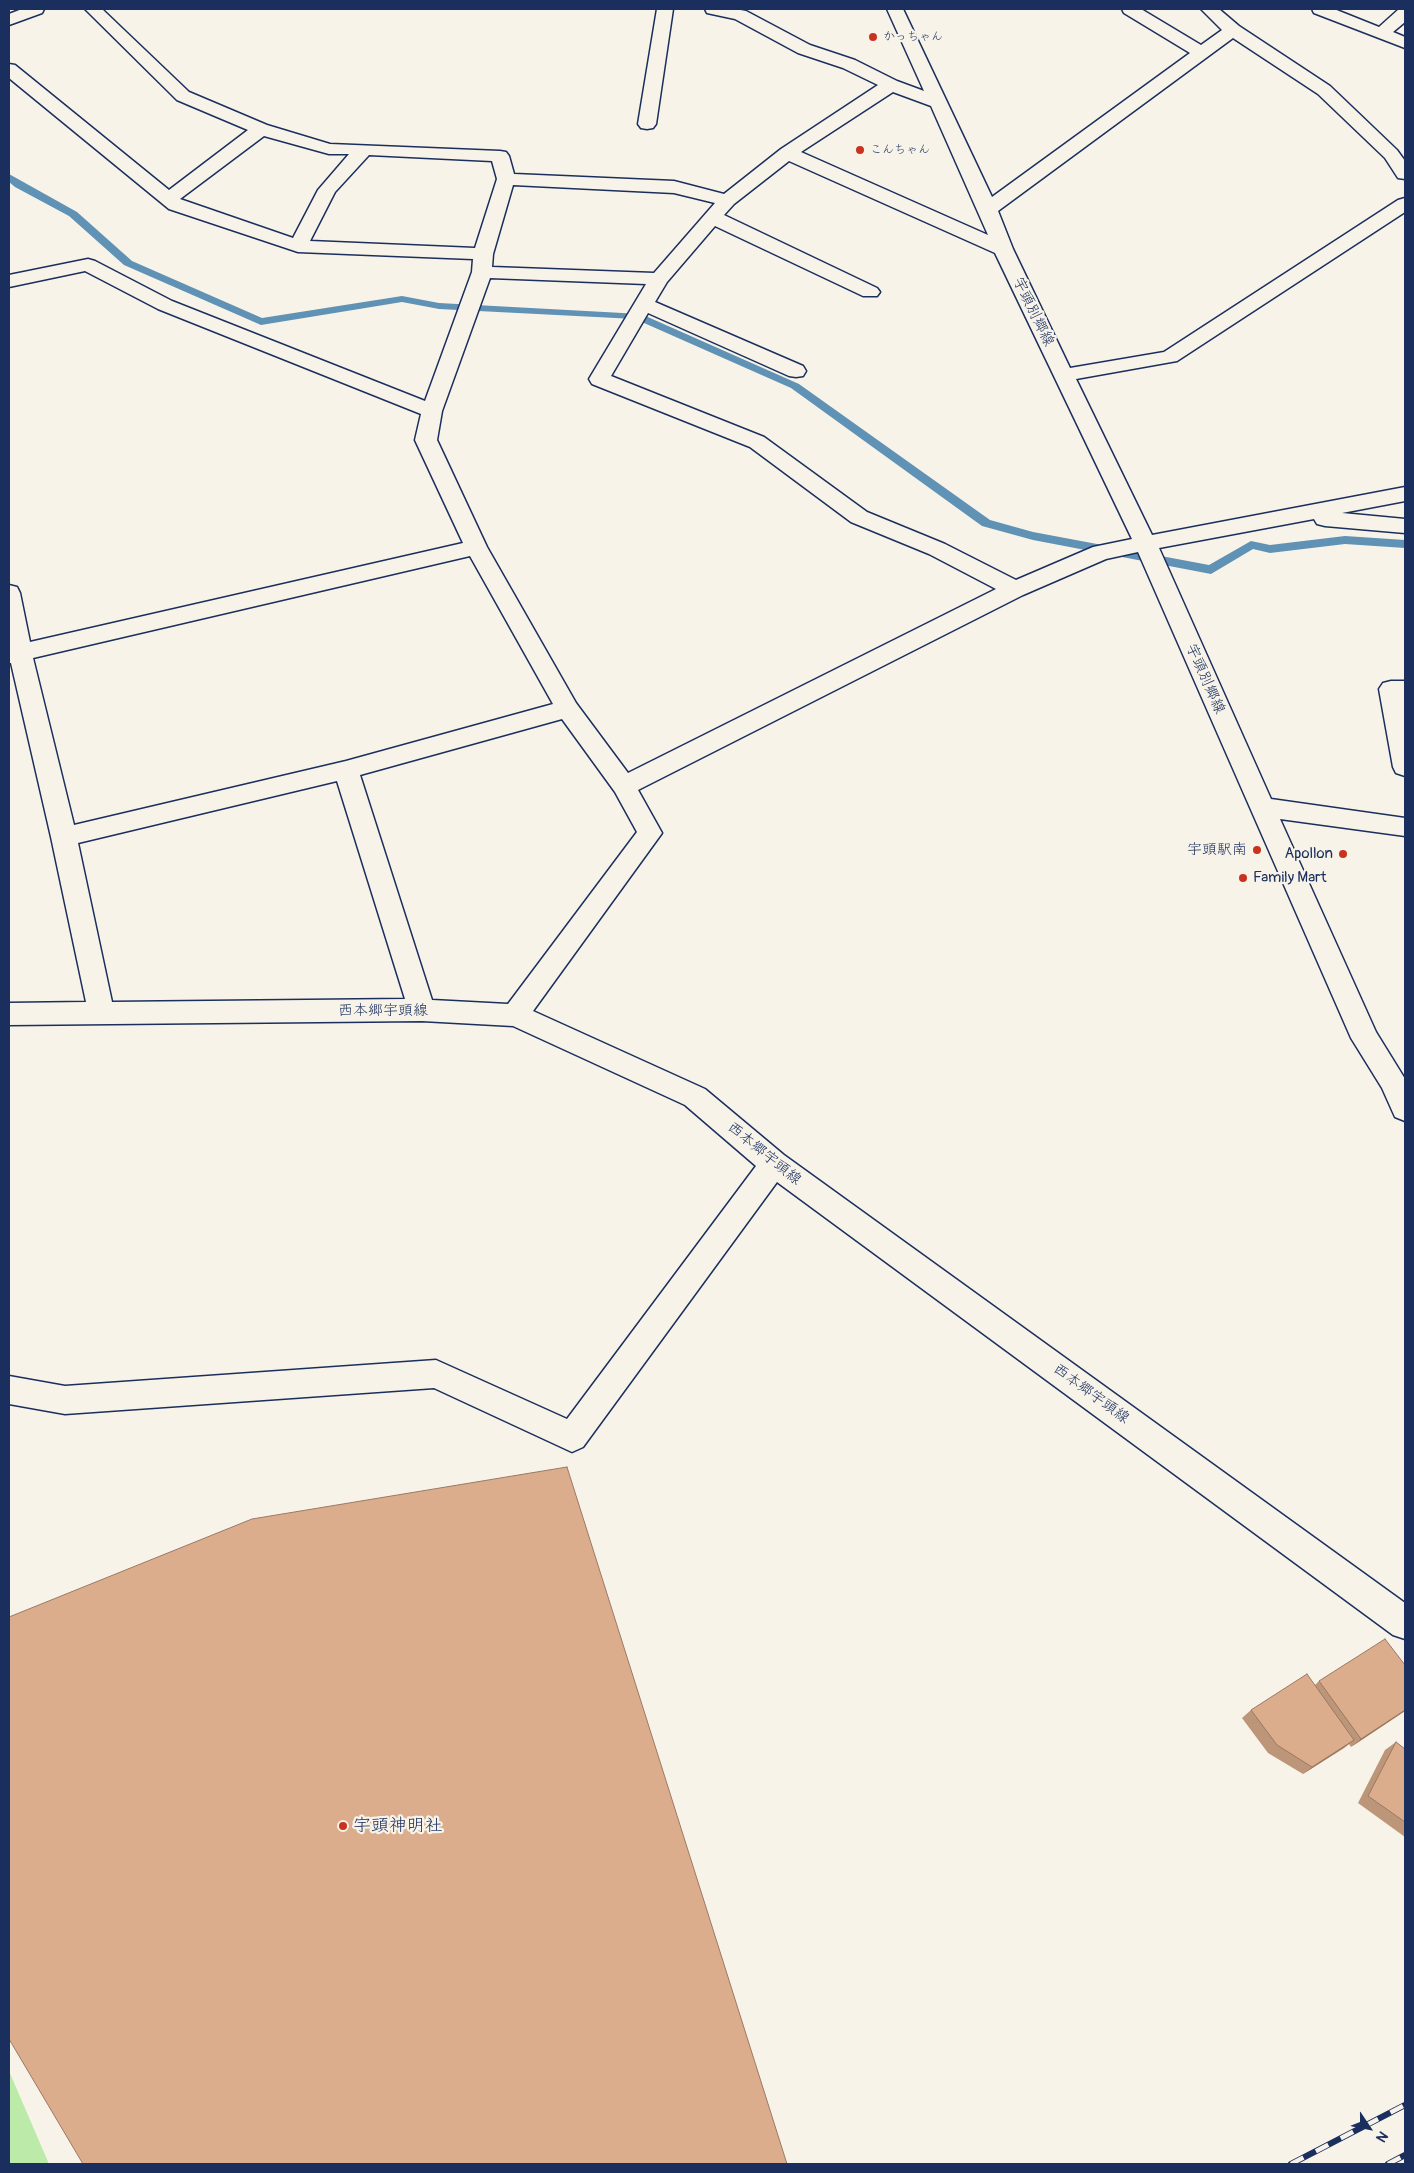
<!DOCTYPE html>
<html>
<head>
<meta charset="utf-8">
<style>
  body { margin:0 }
  #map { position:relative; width:1414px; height:2173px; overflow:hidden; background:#f7f3e8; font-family:Pangolin,sans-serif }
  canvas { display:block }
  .frame { position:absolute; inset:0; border:10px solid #1b2f5e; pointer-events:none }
  .north { position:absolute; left:1344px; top:2103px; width:50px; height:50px; -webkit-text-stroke:4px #f7f3e8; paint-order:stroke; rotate:124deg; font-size:14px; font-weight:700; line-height:20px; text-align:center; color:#1b2f5e }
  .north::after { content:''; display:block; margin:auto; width:18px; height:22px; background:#1b2f5e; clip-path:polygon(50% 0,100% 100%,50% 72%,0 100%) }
</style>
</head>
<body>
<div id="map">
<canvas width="1414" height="2173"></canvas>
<div class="frame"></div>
<div class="north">N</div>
</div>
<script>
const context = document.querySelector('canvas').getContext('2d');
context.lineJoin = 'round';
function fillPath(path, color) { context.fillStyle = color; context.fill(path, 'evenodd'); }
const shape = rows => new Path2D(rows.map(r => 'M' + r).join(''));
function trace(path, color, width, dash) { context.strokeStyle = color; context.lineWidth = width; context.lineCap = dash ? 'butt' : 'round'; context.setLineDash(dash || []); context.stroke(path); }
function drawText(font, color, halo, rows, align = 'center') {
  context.font = font + ' Pangolin,"Klee One",sans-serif'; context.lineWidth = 4.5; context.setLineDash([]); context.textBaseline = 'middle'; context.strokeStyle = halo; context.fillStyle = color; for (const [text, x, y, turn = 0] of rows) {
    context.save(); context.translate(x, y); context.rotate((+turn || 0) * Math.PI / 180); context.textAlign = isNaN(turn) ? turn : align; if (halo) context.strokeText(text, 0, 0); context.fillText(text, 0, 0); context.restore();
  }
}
const green = shape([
  [9,2071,49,2164,9,2164]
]);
const stream = shape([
  [9,174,77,212,132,261,262,318,402,296,439,303,641,314,799,384,990,520,1033,532,1209,565,1251,541,1270,545,1345,536,1405,540,1405,548,1345,544,1270,553,1253,549,1211,574,1033,540,982,526,791,388,635,319,439,309,402,302,261,325,124,265,69,216,15,187,9,182,9,174]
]);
const minor = shape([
  [22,9,44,9,42,13,9,25,9,14,22,9],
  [85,9,102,9,189,92,267,125,330,144,500,151,506,152,509,156,514,174,674,181,724,194,781,149,878,85,843,68,798,53,735,19,707,13,705,9,735,9,746,11,810,45,855,60,897,81,924,91,887,9,903,9,992,197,1190,53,1124,13,1122,9,1141,9,1201,45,1222,30,1201,9,1219,9,1239,26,1330,86,1397,150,1405,161,1405,179,1398,178,1385,158,1318,94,1233,38,998,211,1013,249,1070,368,1164,352,1398,200,1405,198,1405,212,1177,361,1076,379,1152,535,1405,487,1405,501,1342,513,1405,519,1405,533,1325,526,1317,524,1314,519,1159,548,1271,799,1405,818,1405,836,1280,819,1376,1032,1405,1079,1405,1121,1395,1117,1382,1088,1351,1038,1138,552,1106,559,1023,595,638,790,662,833,533,1011,705,1089,784,1155,1405,1603,1405,1639,1393,1635,777,1182,583,1447,572,1452,434,1388,65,1414,9,1404,9,1376,65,1386,436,1360,567,1419,756,1166,685,1105,513,1026,422,1021,9,1025,9,1003,86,1002,51,837,11,663,9,663,9,585,17,587,20,593,30,642,463,543,415,440,421,414,158,309,85,271,9,287,9,275,88,259,95,261,172,301,425,401,472,272,473,259,298,252,169,209,9,78,9,64,15,65,169,190,248,130,177,100,85,9],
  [893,92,931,106,988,235,801,152,893,92],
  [264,136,329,154,349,154,318,190,293,238,180,199,264,136],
  [369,155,492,161,497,179,475,248,310,241,335,192,369,155],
  [789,161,995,253,1132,539,1093,547,1016,580,945,544,867,512,764,437,611,376,648,313,789,376,796,377,803,376,806,371,803,366,655,302,667,282,715,226,863,296,877,296,880,292,877,288,724,215,734,204,789,161],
  [513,185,674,193,715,203,654,273,492,267,493,254,513,185],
  [490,278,646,284,589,379,592,384,750,447,851,522,929,554,996,589,628,773,576,703,487,547,437,440,442,411,490,278],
  [470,556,553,704,346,761,74,825,33,658,470,556],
  [562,719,615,792,637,832,508,1004,432,1000,360,775,562,719],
  [337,781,405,999,112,1002,78,843,337,781],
  [657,9,673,9,656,124,653,128,647,129,641,128,638,124,657,9],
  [1312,9,1334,9,1379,27,1399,9,1405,9,1405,22,1393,32,1405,37,1405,48,1314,13,1312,9],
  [1391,681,1405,681,1405,776,1396,773,1393,767,1379,689,1383,683,1391,681]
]);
const rail = shape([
  [1291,2164,1405,2105],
  [1388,2164,1405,2155]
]);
const wall = shape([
  [1405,1665,1405,1711,1351,1747,1349,1744,1303,1774,1268,1753,1242,1718,1251,1710,1315,1685,1319,1681],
  [1396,1742,1405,1749,1405,1837,1358,1803,1385,1750]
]);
const shadedWall = shape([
  [1405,1710,1405,1711,1351,1747,1361,1739],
  [1354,1740,1344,1748,1303,1774,1312,1767]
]);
const building = shape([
  [567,1467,787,2164,83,2164,9,2039,9,1617,252,1519,567,1467],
  [1385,1639,1405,1665,1405,1710,1361,1739,1319,1681,1385,1639],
  [1307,1674,1354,1740,1312,1767,1277,1745,1251,1710,1307,1674],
  [1396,1742,1405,1749,1405,1822,1368,1796,1396,1742]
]);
const markers = [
  [873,37,5,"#c8321e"],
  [860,150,5,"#c8321e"],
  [1257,850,5,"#c8321e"],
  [1343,854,5,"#c8321e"],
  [1243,878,5,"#c8321e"],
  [343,1826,5,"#c8321e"]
];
const farPoinames = [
  ["かっちゃん",883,37],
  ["こんちゃん",870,150]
];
const streetNames = [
  ["宇頭別郷線",1033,312,64],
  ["宇頭別郷線",1205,679,66],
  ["西本郷宇頭線",383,1011],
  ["西本郷宇頭線",764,1154,39],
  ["西本郷宇頭線",1091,1394,36]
];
const poiNames = [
  ["宇頭駅南",1247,850],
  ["Apollon",1333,854],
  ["Family Mart",1253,878,"left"]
];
const nearPoinames = [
  ["宇頭神明社",353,1826]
];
fillPath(green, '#bbeaa9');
fillPath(stream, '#5f92b5');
trace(minor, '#1b2f5e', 3);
fillPath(minor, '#f7f3e8');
trace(rail, '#1b2f5e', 6);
trace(rail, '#f7f3e8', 4.5, [14]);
fillPath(wall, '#bd9579');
fillPath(shadedWall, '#9a7963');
fillPath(building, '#dcad8d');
trace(building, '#9a7963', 1);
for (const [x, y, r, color] of markers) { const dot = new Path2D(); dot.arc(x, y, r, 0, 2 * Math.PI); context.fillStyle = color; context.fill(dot); trace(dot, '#f7f3e8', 2); }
drawText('12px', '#1b2f5e', '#f7f3e8', farPoinames, 'left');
drawText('15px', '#1b2f5e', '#f7f3e8', streetNames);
drawText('15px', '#1b2f5e', '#f7f3e8', poiNames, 'right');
drawText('18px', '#1b2f5e', '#f7f3e8', nearPoinames, 'left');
</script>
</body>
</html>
